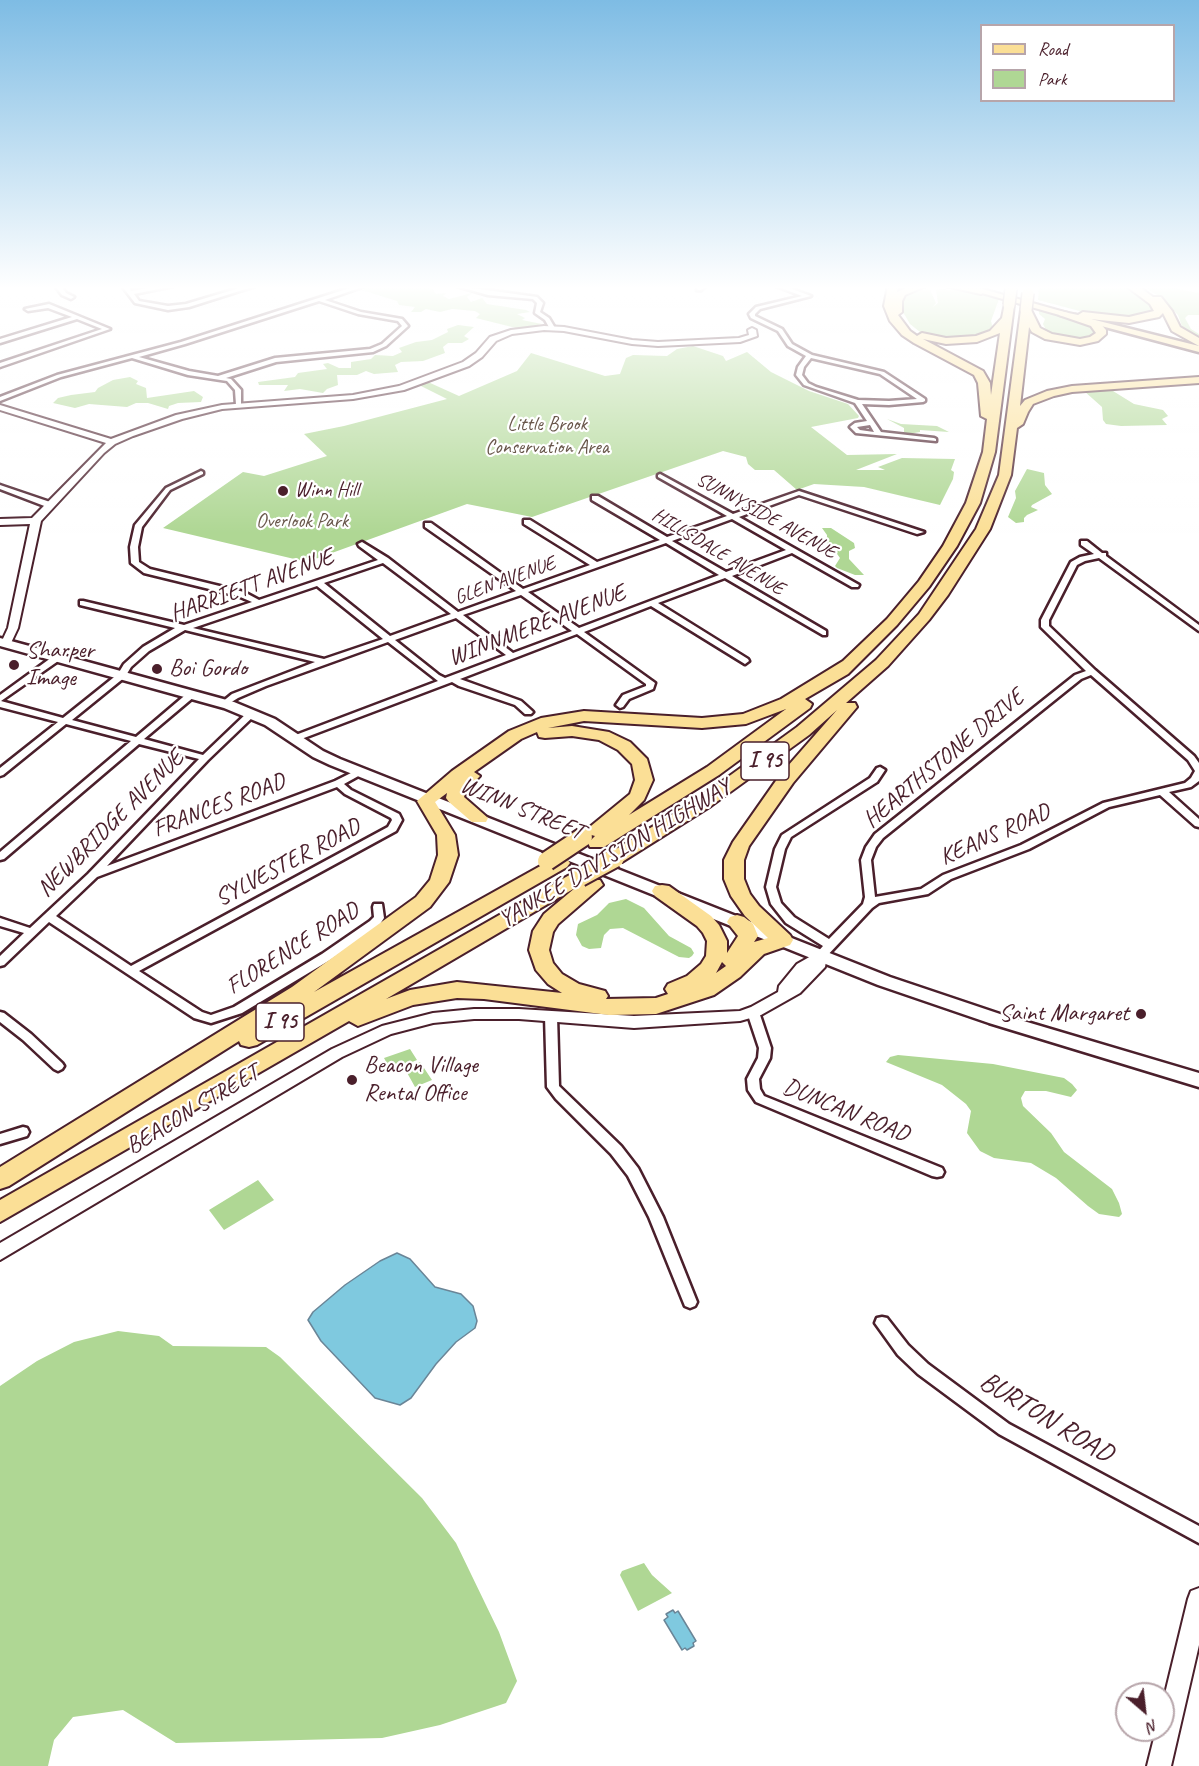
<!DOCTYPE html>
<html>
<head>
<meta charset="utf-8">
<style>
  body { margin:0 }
  #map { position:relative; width:1199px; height:1766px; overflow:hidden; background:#fff; font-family:Caveat,sans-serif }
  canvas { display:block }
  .legend { position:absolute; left:980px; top:24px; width:195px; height:78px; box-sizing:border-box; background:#fff; border:2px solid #b7a5aa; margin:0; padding:8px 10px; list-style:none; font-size:18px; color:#4a1f2b }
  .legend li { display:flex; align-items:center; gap:12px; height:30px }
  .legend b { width:30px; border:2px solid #b7a5aa }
  .north { position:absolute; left:1115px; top:1682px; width:60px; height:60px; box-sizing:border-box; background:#fff; border:2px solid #b7a5aa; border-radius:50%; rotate:152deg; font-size:16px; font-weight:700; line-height:24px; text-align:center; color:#4a1f2b }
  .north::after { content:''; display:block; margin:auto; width:21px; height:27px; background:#4a1f2b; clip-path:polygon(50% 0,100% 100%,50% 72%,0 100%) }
</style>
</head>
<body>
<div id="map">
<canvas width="1199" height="1766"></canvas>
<ul class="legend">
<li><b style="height:8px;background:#fbdf96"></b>Road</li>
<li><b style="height:16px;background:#afd794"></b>Park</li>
</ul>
<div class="north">N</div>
</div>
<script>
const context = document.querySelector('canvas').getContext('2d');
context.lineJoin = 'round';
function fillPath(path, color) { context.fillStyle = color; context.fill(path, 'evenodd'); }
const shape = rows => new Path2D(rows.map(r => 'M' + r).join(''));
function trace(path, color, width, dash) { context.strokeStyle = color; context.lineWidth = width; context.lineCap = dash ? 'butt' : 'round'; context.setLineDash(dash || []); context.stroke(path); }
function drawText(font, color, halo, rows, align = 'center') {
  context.font = font + ' Caveat,sans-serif'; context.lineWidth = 4.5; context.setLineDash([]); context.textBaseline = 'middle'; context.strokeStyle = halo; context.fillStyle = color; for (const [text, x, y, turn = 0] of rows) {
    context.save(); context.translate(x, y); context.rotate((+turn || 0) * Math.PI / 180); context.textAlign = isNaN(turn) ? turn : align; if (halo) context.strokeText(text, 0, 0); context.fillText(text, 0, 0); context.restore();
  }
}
const green = shape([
  [371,286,425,286,431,287,436,294,446,293,443,296,449,299,472,293,467,297,471,302,482,298,487,304,526,310,530,312,517,314,525,318,522,320,542,324,520,329,476,318,480,314,475,311,452,309,440,312,426,309,421,312,411,312,415,307,399,305,397,301,362,290],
  [1039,286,1125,286,1148,301,1153,311,1128,318,1091,314,1038,300],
  [1143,286,1163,286,1199,293,1199,315,1188,315,1185,318,1191,329,1199,334,1199,338,1183,329,1178,315,1160,297],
  [917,289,930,290,936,303,933,307,938,303,936,290,940,289,960,290,999,299,991,321,993,329,982,336,944,338,920,332,910,324,900,307,906,293],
  [1039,310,1087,324,1096,332,1095,335,1079,338,1053,335,1046,330,1043,324,1045,319,1039,314],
  [458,325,474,327,464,336,469,339,462,343,448,343,443,347,445,353,423,361,401,362,395,365,398,372,374,374,366,371,357,375,337,375,338,385,327,389,323,393,300,389,284,391,288,385,259,385,258,382,295,377,298,373,327,369,323,364,328,363,339,368,351,368,351,362,371,359,375,355,393,356,402,352,399,348,416,342,432,340,448,332,447,329],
  [693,346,723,356,726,361,747,352,771,372,809,391,848,404,859,416,858,418,811,427,847,455,897,454,856,470,885,470,878,467,902,458,955,459,951,470,954,472,953,479,940,505,864,487,814,484,797,490,774,470,755,470,748,464,746,457,723,451,532,517,467,504,307,562,163,528,243,472,264,476,327,456,304,434,344,426,447,399,419,385,428,382,459,396,517,371,531,353,605,376,620,374,626,358,633,355,667,356,677,349],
  [130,377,138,381,136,384,146,388,147,398,194,391,203,397,201,402,178,403,169,406,168,409,148,403,136,403,127,407,89,404,75,408,53,403,58,398,71,395,95,392,98,388,113,380],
  [1084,391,1113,391,1134,404,1163,410,1168,416,1162,419,1167,425,1121,426,1106,424,1103,420,1102,407],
  [887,419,901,424,937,426,949,432,920,430,920,432,908,434,904,432,904,428],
  [1027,469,1044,473,1045,485,1052,494,1032,505,1031,507,1038,510,1027,515,1024,518,1024,522,1016,523,1008,517,1016,498,1015,491],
  [822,528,831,528,854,543,855,548,849,551,849,559,864,575,855,575,837,568,835,566,840,558,835,551,827,547,827,535],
  [626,899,644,908,669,936,691,948,694,953,692,956,689,958,679,957,623,928,610,929,604,935,601,948,589,949,582,946,576,935,578,924,597,915,609,903],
  [410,1049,417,1060,391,1071,384,1058],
  [898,1055,993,1064,1064,1078,1072,1084,1077,1090,1071,1097,1046,1091,1025,1091,1021,1098,1023,1106,1051,1133,1064,1152,1112,1189,1119,1203,1122,1214,1119,1217,1099,1214,1088,1206,1056,1178,1031,1163,994,1158,980,1151,967,1133,971,1111,966,1104,942,1085,886,1062,890,1057],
  [420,1062,432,1080,415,1087,405,1069],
  [258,1180,274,1200,224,1230,209,1210],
  [118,1331,159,1336,173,1346,266,1347,280,1357,422,1498,456,1543,499,1632,517,1681,506,1703,440,1725,382,1738,176,1743,123,1710,73,1717,54,1740,48,1766,0,1766,0,1386,37,1361,74,1342],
  [644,1563,652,1575,672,1593,638,1611,620,1575,622,1571]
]);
const water = shape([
  [397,1253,410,1259,435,1287,461,1294,473,1306,477,1321,475,1328,456,1342,436,1364,411,1398,400,1405,375,1398,321,1341,308,1320,313,1312,345,1285,380,1261,397,1253],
  [673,1610,675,1613,678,1611,696,1641,693,1643,694,1646,687,1650,685,1648,682,1650,664,1620,668,1617,666,1614,673,1610]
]);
const minor = shape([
  [55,286,61,286,66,293,74,297,71,299,62,295,55,286],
  [122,286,128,286,131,291,160,286,173,286,134,294,139,301,168,306,186,304,246,286,255,286,189,307,168,310,135,303,122,286],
  [356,286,365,286,325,300,361,312,402,319,408,326,407,327,386,346,373,352,276,362,226,378,231,379,241,390,241,406,236,405,235,390,227,381,188,375,132,358,61,377,0,401,0,397,57,375,181,342,356,286],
  [319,301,358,314,398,321,402,326,382,344,370,349,275,358,218,376,189,371,139,357,185,344,319,301],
  [457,286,537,297,543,303,540,312,549,318,555,328,550,329,545,320,535,313,537,303,533,299,488,295,457,286],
  [699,286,706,286,701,290,697,290,699,286],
  [776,286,784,286,811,296,760,309,755,314,755,316,782,329,792,344,812,355,884,372,925,399,925,401,923,402,889,405,862,404,881,432,934,438,936,439,936,441,856,433,850,427,851,426,855,423,867,421,855,403,804,385,796,375,798,367,806,356,788,346,778,331,751,318,749,314,756,307,802,296,776,286],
  [811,358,880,374,917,399,889,401,858,400,816,387,808,383,802,375,804,367,811,358],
  [870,425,874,432,860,430,857,427,870,425],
  [49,304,110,329,0,367,0,363,102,329,77,319,0,343,0,339,72,317,48,308,28,311,25,309,49,304],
  [201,471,203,472,203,474,170,490,142,527,138,547,139,562,150,569,244,592,259,600,378,560,359,546,358,544,362,542,388,558,458,612,516,591,425,527,425,523,431,523,523,589,590,565,524,524,524,520,530,520,597,562,660,540,592,500,592,496,598,496,667,537,727,516,658,477,658,475,660,474,733,514,799,491,924,532,917,534,799,495,739,517,859,585,858,587,852,587,792,553,732,576,826,631,826,635,823,635,725,578,658,603,748,659,749,661,745,664,651,606,584,632,655,683,653,689,629,699,623,707,620,708,616,705,623,695,646,686,646,684,577,634,460,679,521,701,531,710,533,712,531,714,525,714,515,705,459,686,452,682,296,741,291,738,293,736,438,681,388,642,266,686,238,698,225,706,221,703,232,694,315,662,185,630,149,651,131,667,125,677,72,720,136,737,189,692,195,692,195,696,144,739,203,755,248,712,251,711,256,714,208,760,107,866,335,781,359,769,364,772,362,774,344,784,351,790,399,814,402,820,396,831,139,971,202,1012,211,1015,234,1007,322,954,370,921,374,917,373,907,374,904,382,904,384,918,378,927,330,960,242,1013,211,1023,194,1018,49,922,4,965,0,966,0,956,24,933,0,926,0,918,30,928,88,874,199,759,139,744,4,859,0,860,0,852,131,741,66,724,3,775,0,776,0,768,58,722,0,707,0,695,55,655,61,655,61,659,1,701,63,718,118,674,124,664,143,647,175,628,80,605,80,601,83,601,184,625,252,602,238,596,144,573,131,563,130,547,135,525,166,488,201,471],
  [732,519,786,550,726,572,672,541,732,519],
  [666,543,719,575,579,628,528,592,666,543],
  [383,563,451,614,390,636,324,583,383,563],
  [317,586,383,639,324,659,193,628,317,586],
  [521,595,572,631,513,653,463,615,521,595],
  [456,618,506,655,445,678,439,675,395,640,456,618],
  [337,787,345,794,391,818,392,820,388,827,131,966,56,916,97,877,337,787],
  [0,485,53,503,54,505,47,507,0,489,0,485],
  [1081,541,1087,541,1102,553,1106,553,1106,556,1199,625,1199,631,1099,558,1085,561,1077,565,1049,620,1049,626,1095,670,1194,756,1199,763,1199,781,1191,787,1169,792,1199,819,1199,827,1195,826,1160,795,1109,807,1029,849,951,879,928,894,879,903,872,908,824,959,816,959,814,956,823,946,786,923,771,904,766,887,775,849,782,835,870,778,877,768,880,767,885,770,877,782,791,837,785,849,776,887,781,903,794,917,829,939,863,904,865,897,861,860,866,847,875,834,1075,675,1086,671,1041,627,1041,620,1071,562,1080,557,1094,554,1081,545,1081,541],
  [1091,675,1188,760,1195,771,1191,778,1185,783,1103,803,1021,845,943,875,921,889,875,897,871,860,876,847,883,838,1081,679,1091,675],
  [753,1008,757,1009,759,1012,771,1048,770,1058,759,1079,760,1089,764,1096,942,1168,944,1172,942,1176,937,1177,932,1176,756,1102,748,1090,747,1079,758,1058,759,1048,747,1012,749,1009,753,1008],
  [0,1012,4,1013,31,1034,62,1063,64,1066,62,1069,58,1071,54,1069,23,1040,0,1022,0,1012],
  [551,1012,555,1013,557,1016,559,1086,621,1146,638,1168,663,1217,697,1302,695,1306,690,1308,685,1306,649,1217,628,1176,611,1154,556,1099,547,1087,545,1016,547,1013,551,1012],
  [23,1127,27,1128,29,1132,27,1136,0,1144,0,1134,23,1127],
  [882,1317,887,1318,908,1345,928,1364,1009,1424,1199,1526,1199,1543,999,1434,918,1374,898,1355,875,1323,877,1318,882,1317]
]);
const tertiary = shape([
  [544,326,564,327,632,340,658,342,739,338,749,335,748,330,752,328,756,330,757,336,740,342,658,346,632,344,564,331,544,330,512,334,496,341,482,357,469,366,404,390,353,399,222,409,182,419,133,436,115,444,104,453,41,521,18,628,10,645,6,646,1,643,8,628,30,524,0,525,0,519,32,518,106,443,0,410,0,405,111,439,176,415,222,405,353,395,399,386,463,362,476,353,490,337,511,330,544,326],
  [820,951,825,952,827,956,825,967,800,993,761,1015,740,1021,634,1028,519,1019,474,1019,433,1023,391,1034,342,1057,0,1260,0,1243,332,1049,382,1026,433,1013,474,1009,519,1009,634,1016,740,1011,751,1007,778,992,779,986,797,964,820,951],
  [1199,1588,1199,1645,1171,1766,1147,1766,1156,1730,1163,1730,1163,1702,1188,1599,1191,1591,1199,1588]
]);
const secondary = shape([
  [0,638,234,702,275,719,323,751,340,759,890,977,1000,1014,1199,1073,1199,1087,989,1023,878,985,330,765,313,757,265,725,224,708,0,646,0,638]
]);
const primary = shape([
  [1075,315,1199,346,1199,352,1075,319,1075,315]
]);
const trunk = shape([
  [957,286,972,286,1068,313,1063,316,957,286]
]);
const motorway = shape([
  [888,286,898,286,897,292,911,286,926,286,905,295,902,301,902,312,898,315,910,331,917,336,922,333,946,338,976,336,990,331,1002,318,1005,303,1014,305,995,452,980,503,957,546,929,587,897,625,848,674,805,699,812,704,810,708,719,775,604,847,590,847,588,843,595,836,588,834,586,830,630,794,635,780,632,764,618,750,599,740,572,736,545,738,539,737,537,732,521,739,474,772,480,776,466,791,464,797,488,818,486,822,472,822,449,802,446,798,447,793,435,802,455,835,458,855,449,882,430,907,314,992,553,859,560,857,567,859,570,863,567,867,257,1045,249,1047,241,1045,239,1041,9,1186,0,1189,0,1167,292,987,416,897,430,880,438,855,437,835,417,801,452,771,509,731,541,718,584,711,702,718,743,714,781,699,843,661,887,619,919,581,943,546,966,503,983,452,987,419,981,416,978,383,974,375,914,343,902,335,890,321,884,306,888,286],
  [1000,333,991,395,990,383,983,371,923,339,946,344,977,342,1000,333],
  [786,709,707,767,629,815,644,800,653,780,647,759,630,742,609,732,572,726,548,728,584,721,702,728,746,724,786,709],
  [945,286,969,286,986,291,981,294,945,286],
  [1126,286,1138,286,1153,297,1161,297,1172,311,1180,327,1199,338,1199,346,1172,331,1163,313,1159,317,1129,323,1090,319,1099,322,1106,330,1106,334,1098,341,1080,345,1045,339,1032,332,1029,327,1020,406,1025,400,1047,391,1072,386,1199,377,1199,383,1072,392,1054,396,1033,404,1028,412,1023,424,1017,428,1011,475,990,529,948,595,929,620,888,666,846,703,855,703,857,707,793,783,749,846,744,860,744,879,750,894,759,906,790,935,793,940,790,945,764,954,740,977,714,995,656,1014,609,1015,484,999,457,998,413,1005,358,1026,349,1021,0,1222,0,1200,573,873,580,871,587,873,590,877,588,880,600,880,603,885,558,924,553,932,549,950,553,963,562,974,579,984,605,991,608,996,606,999,656,998,668,994,665,989,668,984,687,976,701,964,706,956,707,941,703,933,697,926,655,896,652,891,655,886,662,885,669,886,711,916,719,925,727,941,727,953,738,936,727,922,730,917,737,915,744,917,753,924,758,936,754,942,768,938,745,916,731,896,724,879,724,860,733,842,780,775,837,710,809,735,711,806,622,862,608,862,605,858,608,854,699,798,797,727,876,660,919,614,976,529,999,475,1021,310,1030,308,1040,328,1052,334,1080,339,1090,337,1096,333,1091,326,1059,315,1059,311,1078,315,1083,312,1129,317,1154,311,1150,304,1126,286],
  [575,888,544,914,533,931,529,950,536,970,548,984,562,993,457,982,410,990,386,999,575,888],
  [722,962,726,966,716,973,722,962]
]);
const motorwayBridgeFar1 = shape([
  [1009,305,1011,289],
  [1026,310,1028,293]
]);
const motorwayBridge = shape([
  [547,861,583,837],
  [580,877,615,858]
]);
const markers = [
  [283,491,6,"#4a1f2b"],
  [14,665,6,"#4a1f2b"],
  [157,669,6,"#4a1f2b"],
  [1141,1014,6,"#4a1f2b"],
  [352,1080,6,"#4a1f2b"]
];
const farParknames = [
  ["Little Brook",547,425],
  ["Conservation Area",547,448],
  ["Overlook Park",302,522]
];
const farPoinames = [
  ["Winn Hill",295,491]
];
const farStreetnames = [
  ["SUNNYSIDE AVENUE",766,516,29],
  ["HILLSDALE AVENUE",718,552,31],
  ["GLEN AVENUE",505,581,-20]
];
const shields = [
  [765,761,48],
  [280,1022,48]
];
const shieldNames = [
  ["I 95",765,761],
  ["I 95",280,1022]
];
const streetNames = [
  ["HARRIETT AVENUE",252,586,-20],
  ["WINNMERE AVENUE",537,626,-21],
  ["HEARTHSTONE DRIVE",944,759,-40],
  ["FRANCES ROAD",219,806,-21],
  ["WINN STREET",522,809,22],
  ["NEWBRIDGE AVENUE",111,824,-45],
  ["KEANS ROAD",995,835,-24],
  ["YANKEE DIVISION HIGHWAY",615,854,-31],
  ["SYLVESTER ROAD",288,863,-28],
  ["FLORENCE ROAD",293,949,-32],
  ["BEACON STREET",193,1110,-31],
  ["DUNCAN ROAD",846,1111,22]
];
const poiNames = [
  ["Sharper",26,651],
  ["Image",26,679],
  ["Boi Gordo",169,669],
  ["Saint Margaret",1129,1014,"right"],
  ["Beacon Village",364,1066],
  ["Rental Office",364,1094]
];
const nearStreetnames = [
  ["BURTON ROAD",1046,1418,31]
];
fillPath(green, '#afd794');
fillPath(water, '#7fc9df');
trace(water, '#6a8597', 1.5);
trace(minor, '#4a1f2b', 5);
trace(tertiary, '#4a1f2b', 4);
trace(secondary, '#4a1f2b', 5);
trace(primary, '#4a1f2b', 5);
trace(trunk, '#4a1f2b', 4);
trace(motorway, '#4a1f2b', 4);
fillPath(minor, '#fff');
fillPath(tertiary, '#fff');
fillPath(secondary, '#fff');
fillPath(primary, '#fbdf96');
fillPath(trunk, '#fbdf96');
fillPath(motorway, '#fbdf96');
trace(motorwayBridgeFar1, '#4a1f2b', 14, []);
trace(motorwayBridge, '#4a1f2b', 22, []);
trace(motorwayBridgeFar1, '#fbdf96', 11);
trace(motorwayBridge, '#fbdf96', 18);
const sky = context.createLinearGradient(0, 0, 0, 533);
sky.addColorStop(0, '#7ebce4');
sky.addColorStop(0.54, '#fff');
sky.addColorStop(1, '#ffffff00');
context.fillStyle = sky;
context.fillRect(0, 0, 1199, 533);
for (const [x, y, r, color] of markers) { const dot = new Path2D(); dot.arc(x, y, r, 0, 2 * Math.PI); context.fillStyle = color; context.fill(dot); trace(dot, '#fff', 2); }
drawText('20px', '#68564a', '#fff', farParknames);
drawText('20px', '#4a1f2b', '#fff', farPoinames, 'left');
drawText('20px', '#4a1f2b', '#fff', farStreetnames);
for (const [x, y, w] of shields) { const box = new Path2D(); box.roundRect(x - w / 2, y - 19, w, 38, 4.5); context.fillStyle = '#fff'; context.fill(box); trace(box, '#4a1f2b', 1.5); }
drawText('bold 22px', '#4a1f2b', null, shieldNames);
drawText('24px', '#4a1f2b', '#fff', streetNames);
drawText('24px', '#4a1f2b', '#fff', poiNames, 'left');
drawText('28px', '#4a1f2b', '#fff', nearStreetnames);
</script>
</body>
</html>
